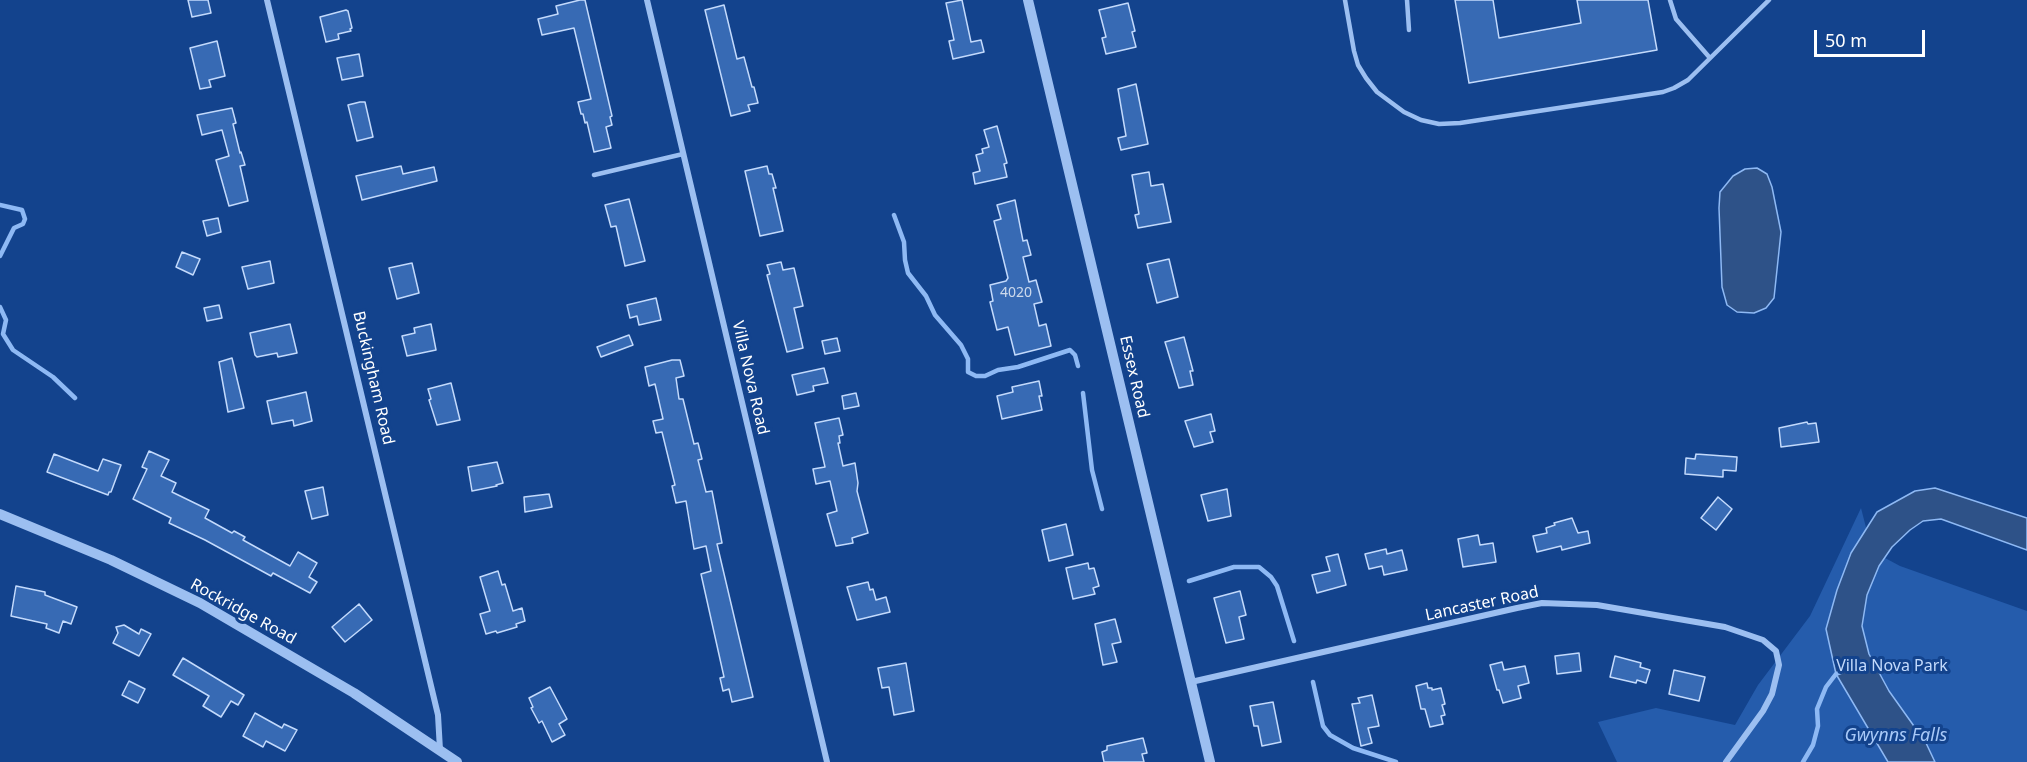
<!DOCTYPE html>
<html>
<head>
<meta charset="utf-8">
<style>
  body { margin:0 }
  #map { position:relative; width:2027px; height:762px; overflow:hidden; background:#13438d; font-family:"Noto Sans",sans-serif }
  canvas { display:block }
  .scale { position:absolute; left:1814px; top:30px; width:111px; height:27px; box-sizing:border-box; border:3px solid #fff; border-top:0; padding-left:8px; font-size:18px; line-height:21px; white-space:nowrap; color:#fff; -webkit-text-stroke:4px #13438d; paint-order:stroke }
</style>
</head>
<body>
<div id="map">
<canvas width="2027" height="762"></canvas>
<div class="scale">50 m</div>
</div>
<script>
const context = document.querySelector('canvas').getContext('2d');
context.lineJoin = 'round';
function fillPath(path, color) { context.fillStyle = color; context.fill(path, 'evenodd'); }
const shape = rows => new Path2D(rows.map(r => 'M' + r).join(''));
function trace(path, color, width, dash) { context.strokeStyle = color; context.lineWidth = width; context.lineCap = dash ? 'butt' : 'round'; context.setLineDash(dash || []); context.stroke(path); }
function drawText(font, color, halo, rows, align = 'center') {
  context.font = font + ' "Noto Sans",sans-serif'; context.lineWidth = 6; context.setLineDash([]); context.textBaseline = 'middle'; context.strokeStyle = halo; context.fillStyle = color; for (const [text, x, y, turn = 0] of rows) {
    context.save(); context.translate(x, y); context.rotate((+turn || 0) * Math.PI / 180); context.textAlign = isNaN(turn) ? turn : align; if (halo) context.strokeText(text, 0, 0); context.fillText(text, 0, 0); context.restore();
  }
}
const green = shape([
  [1861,508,1872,551,1900,566,2027,611,2027,762,1617,762,1598,722,1656,708,1735,725,1758,685,1810,616]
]);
const water = shape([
  [1757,168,1767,174,1772,187,1781,232,1774,298,1766,308,1754,313,1737,312,1727,305,1722,287,1719,208,1720,192,1733,176,1745,169,1757,168],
  [1935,488,2027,518,2027,550,1941,519,1923,521,1910,530,1892,547,1879,566,1867,595,1862,626,1869,654,1889,691,1926,743,1935,762,1888,762,1836,674,1826,629,1837,590,1851,553,1877,512,1915,491,1935,488]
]);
const stream = shape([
  [0,205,22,210,25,219,23,224,14,228,0,256],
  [894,215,904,242,905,260,908,273,926,296,935,315,961,345,968,359,968,372,976,376,985,376,998,370,1018,367,1070,350,1075,355,1078,366],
  [0,307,6,320,3,334,13,350,53,377,75,398],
  [1083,393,1092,470,1102,509],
  [1189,581,1234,567,1259,567,1271,577,1277,586,1294,641],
  [1313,682,1323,726,1330,735,1353,748,1396,762],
  [1803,762,1813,745,1818,726,1817,709,1826,687,1836,674,1841,672]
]);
const building = shape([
  [188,0,208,0,211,13,192,17,188,0],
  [580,0,585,0,612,116,610,117,612,125,606,127,611,148,594,152,587,122,585,123,583,114,581,114,578,102,591,99,574,28,542,35,538,19,558,14,556,6,580,0],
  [962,0,971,42,981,40,984,52,953,59,949,41,954,40,946,3,962,0],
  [1455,0,1493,0,1499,38,1581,23,1577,0,1648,0,1657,50,1469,83,1455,0],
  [1128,3,1135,31,1132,32,1136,47,1106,54,1102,38,1106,37,1099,10,1128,3],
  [724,5,737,59,744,57,752,87,754,87,758,103,748,105,750,111,731,116,705,10,724,5],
  [346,10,348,11,352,28,350,29,351,31,338,34,339,39,326,42,320,17,346,10],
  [217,41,225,76,209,80,211,87,200,89,190,48,217,41],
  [359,54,363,76,342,80,337,58,359,54],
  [1136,84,1148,144,1121,150,1118,138,1126,136,1118,89,1136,84],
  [360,102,365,102,373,137,357,141,348,105,360,102],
  [232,108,236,123,233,124,240,153,241,152,245,165,240,166,248,201,229,206,216,160,229,156,222,130,202,135,197,115,232,108],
  [997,126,1007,163,1004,164,1007,177,975,184,973,173,980,171,976,155,983,153,982,149,989,147,984,130,997,126],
  [401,166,403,174,434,167,437,181,362,200,356,176,401,166],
  [767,166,769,174,772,174,776,188,773,188,783,231,760,236,745,171,767,166],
  [1149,172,1151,186,1163,184,1171,222,1138,228,1135,215,1139,214,1132,175,1149,172],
  [629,199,645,261,625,266,616,226,611,227,605,205,629,199],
  [1015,200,1023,241,1027,240,1031,255,1023,257,1029,282,1036,280,1042,302,1034,304,1039,326,1046,324,1051,346,1015,355,1008,327,997,330,990,302,993,301,990,285,1006,281,1008,278,994,221,1001,219,997,205,1015,200],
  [218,218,221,232,207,236,203,221,218,218],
  [182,252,200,259,193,275,176,267,182,252],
  [1169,259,1178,297,1157,303,1147,264,1169,259],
  [270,261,274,283,248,289,242,267,270,261],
  [781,262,783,270,794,268,803,306,794,308,803,348,787,352,767,275,770,274,767,265,781,262],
  [412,263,419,293,397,299,389,268,412,263],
  [656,298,661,320,639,325,637,316,630,318,627,305,656,298],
  [219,305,222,318,207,321,204,308,219,305],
  [290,324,297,353,278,357,277,353,257,357,255,355,250,333,290,324],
  [431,324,436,350,407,356,402,336,415,333,414,328,431,324],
  [629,335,633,345,601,357,597,347,629,335],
  [1184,337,1193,371,1190,371,1193,385,1179,388,1165,342,1184,337],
  [837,338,840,351,825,354,822,341,837,338],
  [232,358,244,408,228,412,219,362,232,358],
  [672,360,680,360,684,376,676,378,679,399,683,399,694,444,698,443,702,459,698,460,706,492,712,491,722,543,717,544,753,697,732,702,729,689,723,691,720,678,724,677,701,574,711,571,706,546,694,549,686,501,676,503,672,486,675,485,662,432,656,433,653,421,663,419,655,384,649,386,645,367,672,360],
  [824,368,828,383,813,386,814,391,797,395,792,375,824,368],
  [1039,381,1042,396,1039,396,1042,410,1002,419,997,396,1013,392,1012,387,1039,381],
  [451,383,460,420,437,425,429,400,431,399,428,389,451,383],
  [306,392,312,421,294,426,293,420,272,424,267,401,306,392],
  [856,393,859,406,844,409,842,396,856,393],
  [1211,414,1215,431,1210,432,1213,442,1194,447,1185,421,1211,414],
  [839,418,843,435,839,436,840,443,838,443,843,466,855,463,858,483,857,491,868,533,852,538,853,543,836,546,827,514,837,511,830,481,816,484,813,469,825,467,815,423,839,418],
  [1807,422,1808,424,1816,423,1819,442,1781,447,1779,428,1807,422],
  [149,451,169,460,161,476,176,483,172,492,209,510,205,518,232,533,234,531,245,537,243,540,290,566,298,552,317,563,309,577,317,582,310,593,273,573,271,576,205,540,169,523,171,518,133,499,147,469,142,467,149,451],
  [54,454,98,471,103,459,121,465,111,492,109,492,108,495,47,472,54,454],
  [1696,454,1737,457,1736,471,1723,470,1723,477,1685,474,1686,458,1695,459,1696,454],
  [497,462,503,483,496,485,497,486,472,491,468,467,497,462],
  [323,487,328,515,312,519,305,491,323,487],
  [1227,489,1231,516,1208,521,1201,495,1227,489],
  [549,494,552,507,525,512,524,497,549,494],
  [1718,497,1732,509,1716,530,1701,518,1718,497],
  [1572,518,1578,533,1588,531,1590,543,1562,550,1561,546,1537,552,1533,536,1547,533,1546,528,1555,525,1554,523,1572,518],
  [1066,524,1073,555,1049,561,1042,530,1066,524],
  [1478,535,1480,545,1493,543,1496,562,1463,567,1458,539,1478,535],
  [1386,549,1387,554,1402,550,1407,570,1384,575,1382,566,1369,569,1365,554,1386,549],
  [1338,554,1346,585,1317,593,1312,575,1330,571,1326,557,1338,554],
  [1088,563,1089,569,1094,568,1099,586,1093,588,1095,594,1073,599,1066,568,1088,563],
  [498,571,502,585,505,584,513,611,522,608,525,621,516,624,517,627,497,633,496,631,486,634,480,614,490,611,480,577,498,571],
  [868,582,870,590,873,589,876,600,886,597,890,612,857,620,847,587,868,582],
  [16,586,45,592,45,595,77,607,71,624,63,621,59,633,46,628,47,624,11,616,16,586],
  [1240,591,1246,615,1239,617,1244,639,1226,643,1214,598,1240,591],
  [359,604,372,620,345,642,332,627,359,604],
  [1115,619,1121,642,1112,644,1117,662,1103,665,1095,624,1115,619],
  [124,625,139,634,141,629,151,634,139,656,113,643,118,633,116,627,124,625],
  [1579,653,1581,671,1557,674,1555,656,1579,653],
  [1615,656,1641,663,1640,667,1650,670,1646,683,1637,680,1636,683,1610,677,1615,656],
  [183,658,244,695,238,705,231,701,221,717,203,706,209,696,173,675,183,658],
  [1502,662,1504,670,1525,666,1529,683,1518,686,1521,698,1503,703,1499,690,1497,690,1490,665,1502,662],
  [906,663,914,711,894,715,889,687,882,688,878,668,906,663],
  [1674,670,1705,677,1699,701,1669,694,1674,670],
  [129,681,145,689,138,703,122,695,129,681],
  [1427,683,1428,688,1432,688,1432,690,1441,688,1445,704,1442,705,1445,715,1441,716,1443,724,1430,727,1425,709,1421,709,1416,686,1427,683],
  [550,687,567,719,559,724,565,735,552,742,542,721,539,723,531,708,533,707,529,698,550,687],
  [1372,695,1379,726,1368,728,1372,743,1361,746,1352,704,1360,703,1358,698,1372,695],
  [1273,702,1281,742,1262,746,1258,726,1254,726,1250,706,1273,702],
  [255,713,282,728,284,724,297,730,285,751,266,741,263,747,243,736,255,713],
  [1143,738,1147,753,1142,754,1144,762,1104,762,1102,752,1107,750,1107,746,1143,738]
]);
const service = shape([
  [1345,0,1354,51,1358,65,1366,78,1377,92,1404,112,1421,120,1439,124,1460,123,1663,92,1674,88,1688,80,1769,0],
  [1407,0,1409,30],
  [1670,0,1676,19,1710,58],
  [594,175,683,154]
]);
const minor = shape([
  [267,0,438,715,440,750],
  [647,0,827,762],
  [1191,682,1517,608,1542,603,1597,605,1725,627,1763,640,1776,651,1779,665,1772,694,1763,711,1726,762]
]);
const tertiary = shape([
  [1028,0,1210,762],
  [0,514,111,560,200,603,354,693,457,762]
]);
const numberNames = [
  ["4020",1016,293]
];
const streetNames = [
  ["Essex Road",1134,377,77],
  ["Buckingham Road",373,378,77],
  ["Villa Nova Road",750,378,77],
  ["Lancaster Road",1482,604,-12],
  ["Rockridge Road",243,612,29]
];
const parkNames = [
  ["Villa Nova Park",1892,666]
];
const waterNames = [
  ["Gwynns Falls",1896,736]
];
fillPath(green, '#255cac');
fillPath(water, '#2e5288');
trace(water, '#8eb9f4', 1.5);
trace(stream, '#8eb9f4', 4.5);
fillPath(building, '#376ab4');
trace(building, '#c3dafc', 1.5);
trace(service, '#9cbff1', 4.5);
trace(minor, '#9cbff1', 6);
trace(tertiary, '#9cbff1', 10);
drawText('14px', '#cddaec', null, numberNames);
drawText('16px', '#fff', '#13438d', streetNames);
drawText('16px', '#c3dafc', '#13438d', parkNames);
drawText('italic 18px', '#a8c9f8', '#13438d', waterNames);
</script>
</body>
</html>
